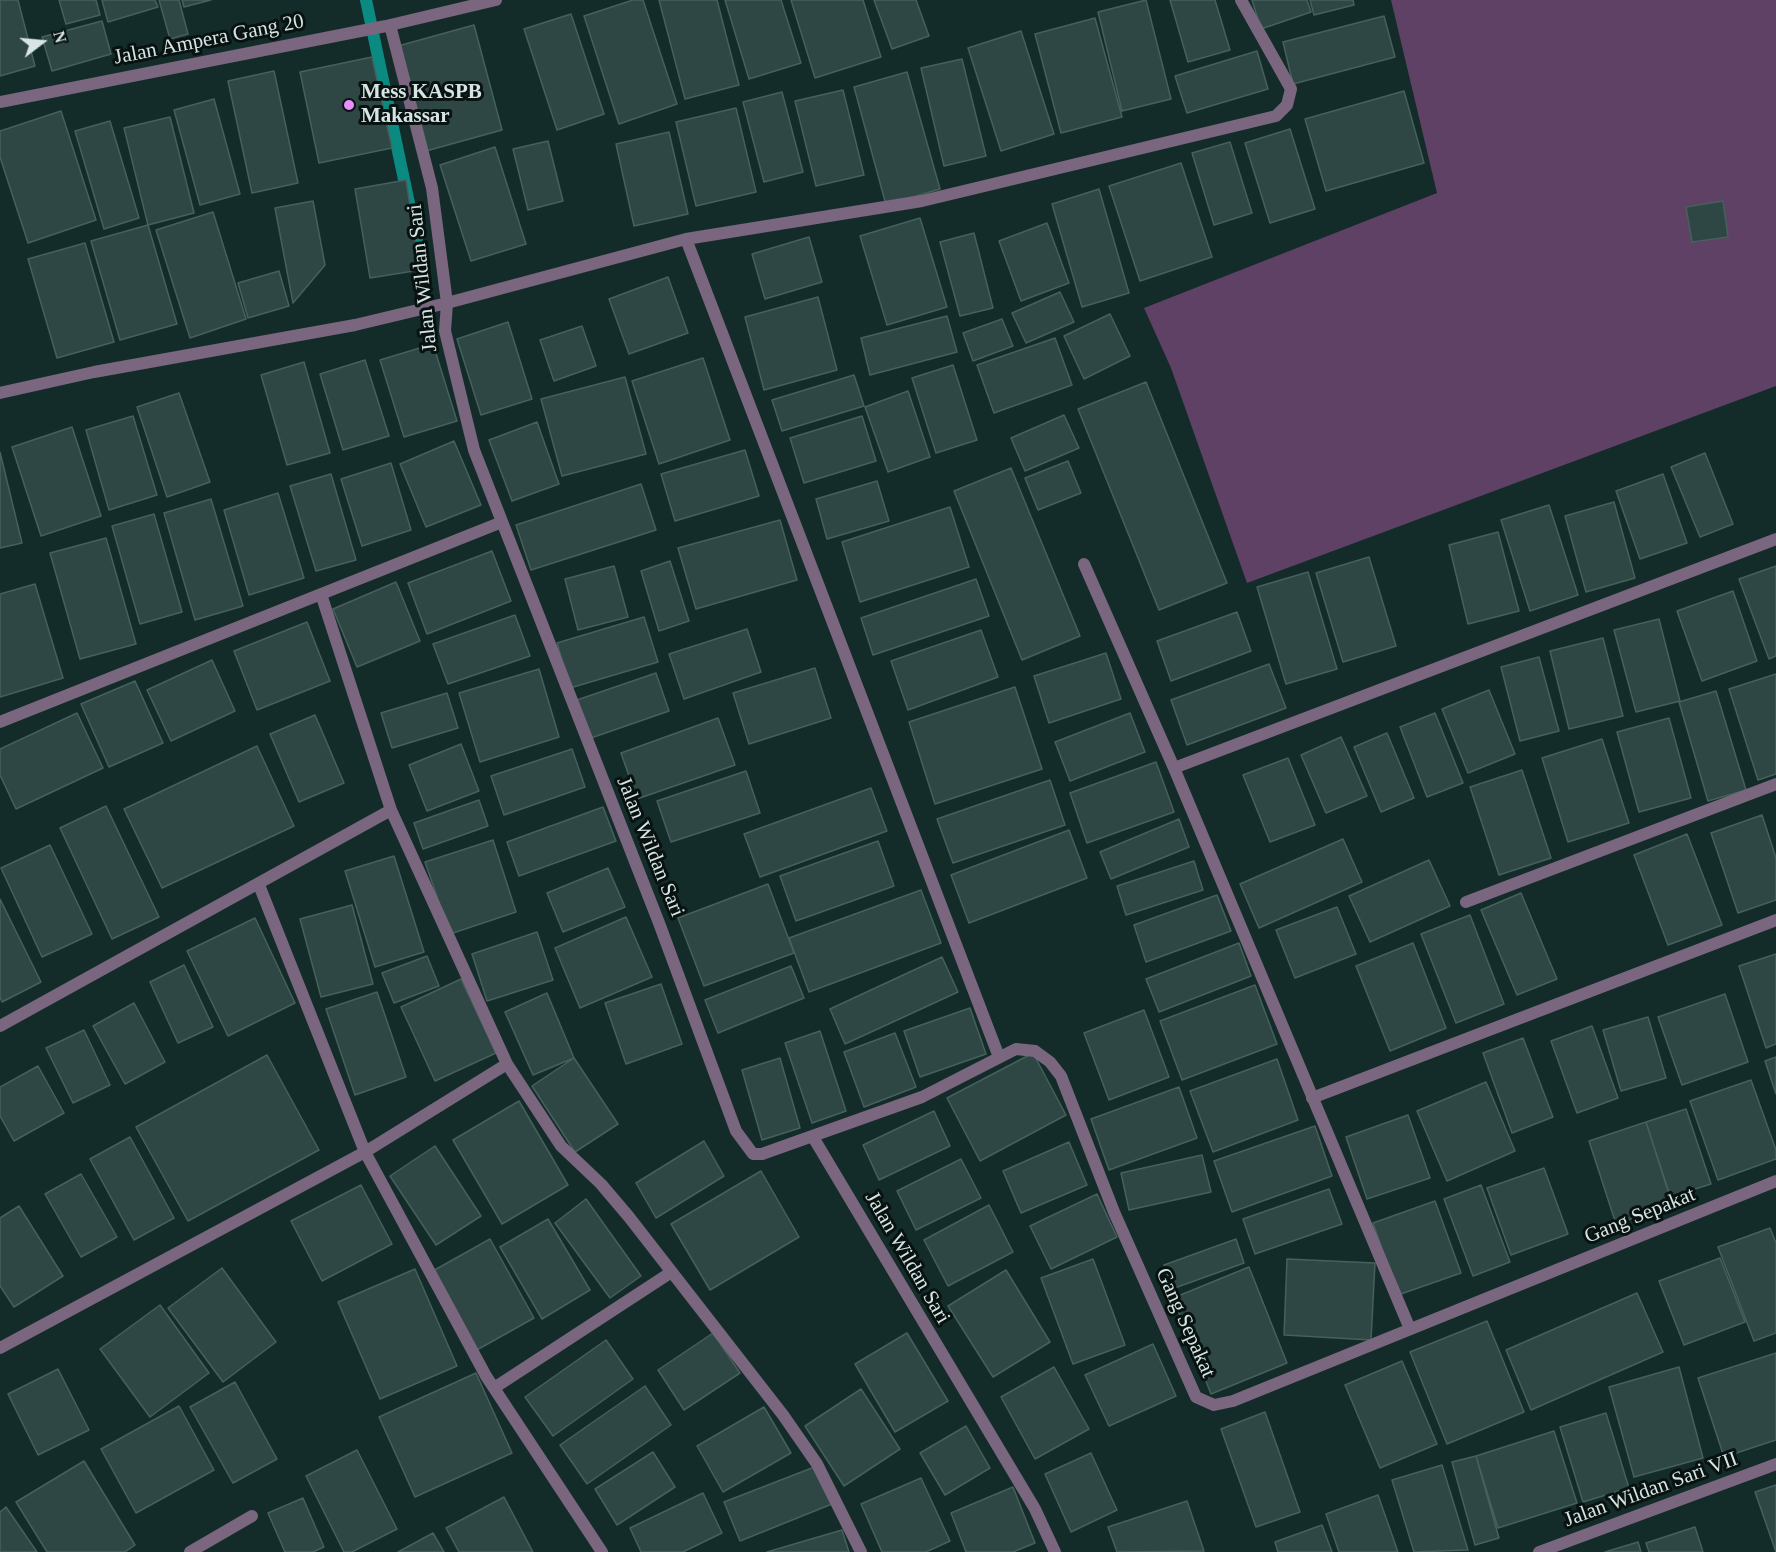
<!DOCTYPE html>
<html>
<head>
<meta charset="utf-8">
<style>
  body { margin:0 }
  #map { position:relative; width:1776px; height:1552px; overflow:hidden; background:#132c29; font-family:"Times New Roman",serif }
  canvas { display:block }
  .north { position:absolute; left:12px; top:12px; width:60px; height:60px; -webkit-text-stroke:4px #081211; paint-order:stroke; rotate:74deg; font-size:16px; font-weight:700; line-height:24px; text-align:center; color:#d6e5e3 }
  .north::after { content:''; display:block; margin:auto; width:21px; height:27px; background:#d6e5e3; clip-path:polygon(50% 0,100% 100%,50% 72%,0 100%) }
</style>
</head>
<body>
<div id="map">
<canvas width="1776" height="1552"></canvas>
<div class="north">N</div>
</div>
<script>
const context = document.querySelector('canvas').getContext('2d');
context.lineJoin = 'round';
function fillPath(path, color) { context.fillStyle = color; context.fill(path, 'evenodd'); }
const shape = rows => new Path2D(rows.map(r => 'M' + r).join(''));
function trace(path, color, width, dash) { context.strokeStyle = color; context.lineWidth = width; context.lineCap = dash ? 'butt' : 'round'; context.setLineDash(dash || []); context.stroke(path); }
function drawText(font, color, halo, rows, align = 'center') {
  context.font = font + ' "Times New Roman",serif'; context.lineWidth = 6; context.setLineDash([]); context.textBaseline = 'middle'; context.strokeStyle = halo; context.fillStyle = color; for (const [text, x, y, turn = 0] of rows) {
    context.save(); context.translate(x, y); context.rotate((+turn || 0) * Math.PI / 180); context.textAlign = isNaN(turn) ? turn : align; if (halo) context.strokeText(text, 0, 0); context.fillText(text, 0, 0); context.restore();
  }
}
const green = shape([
  [1391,0,1776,0,1776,386,1247,583,1171,368,1144,308,1437,193]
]);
const stream = shape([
  [366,0,424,274]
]);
const building = shape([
  [0,0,18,0,35,66,0,76,0,0],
  [59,0,96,0,100,15,66,24,59,0],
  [102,0,155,0,158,7,108,22,102,0],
  [159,0,179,0,188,34,170,39,159,0],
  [182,0,211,0,184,7,182,0],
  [633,0,643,0,677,104,619,124,584,16,633,0],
  [659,0,717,0,739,85,685,99,659,0],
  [725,0,781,0,801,63,749,79,725,0],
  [791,0,863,0,881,57,815,78,791,0],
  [874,0,916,0,929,36,892,49,874,0],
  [1146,0,1171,99,1122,111,1098,12,1146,0],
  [1170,0,1215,0,1230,50,1188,62,1170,0],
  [1252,0,1307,0,1311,12,1261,29,1252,0],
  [1310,0,1353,0,1354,5,1314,15,1310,0],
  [571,14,604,114,557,130,524,29,571,14],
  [1384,16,1395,57,1293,84,1283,42,1384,16],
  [1095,18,1122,117,1061,133,1035,34,1095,18],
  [102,21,111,54,52,71,42,37,102,21],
  [474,25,502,130,426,151,398,46,474,25],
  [1021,31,1054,134,1001,151,968,48,1021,31],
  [1257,51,1268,89,1187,113,1175,76,1257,51],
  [372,57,392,148,319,163,300,72,372,57],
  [962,59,986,156,944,166,921,68,962,59],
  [274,71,298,183,252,193,228,81,274,71],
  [907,72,940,189,886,205,854,87,907,72],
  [843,90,864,175,816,186,795,101,843,90],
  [1404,91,1424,163,1326,191,1305,119,1404,91],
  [782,92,803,172,764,182,743,102,782,92],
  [214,99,240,194,200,205,174,110,214,99],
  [736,108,756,192,696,206,676,122,736,108],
  [61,111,96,220,28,243,0,157,0,131,61,111],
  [170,117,194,213,148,225,124,128,170,117],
  [110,121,139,218,104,229,75,131,110,121],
  [1290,129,1315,209,1270,223,1245,143,1290,129],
  [669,132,688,214,634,226,616,144,669,132],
  [548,141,563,201,528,210,513,149,548,141],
  [1230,142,1252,213,1214,225,1192,153,1230,142],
  [495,147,526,244,471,261,440,165,495,147],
  [1181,163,1212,257,1140,281,1109,186,1181,163],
  [406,180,420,270,370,278,355,189,406,180],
  [1099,189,1129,293,1082,307,1052,204,1099,189],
  [313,201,325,265,293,303,275,208,313,201],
  [1723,201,1728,237,1692,242,1686,207,1723,201],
  [213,212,246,319,190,338,156,230,213,212],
  [920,218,947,307,887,325,860,236,920,218],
  [1047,223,1069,283,1021,301,999,241,1047,223],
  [148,225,177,324,120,340,91,241,148,225],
  [974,233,993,308,960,316,940,242,974,233],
  [809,237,822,282,765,299,752,254,809,237],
  [85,243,114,342,57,358,28,259,85,243],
  [279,271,289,306,248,318,238,283,279,271],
  [668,277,688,333,629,354,609,299,668,277],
  [1060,292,1074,322,1026,343,1012,313,1060,292],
  [818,297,837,370,764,390,745,317,818,297],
  [1110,314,1130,356,1084,379,1064,336,1110,314],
  [947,316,957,352,870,375,861,338,947,316],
  [1002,319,1013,346,973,361,963,333,1002,319],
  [508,322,532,399,481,415,457,339,508,322],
  [582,326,596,366,554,381,540,340,582,326],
  [1055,338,1072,385,994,413,977,365,1055,338],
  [433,344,457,421,404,437,380,360,433,344],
  [703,358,730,440,659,464,632,381,703,358],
  [365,360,389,436,343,450,320,374,365,360],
  [304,362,330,453,287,465,261,375,304,362],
  [953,365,977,440,936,453,912,378,953,365],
  [854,375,864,406,782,431,772,400,854,375],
  [625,377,646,454,562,476,541,399,625,377],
  [1146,382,1227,583,1159,610,1078,409,1146,382],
  [908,391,930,457,888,472,865,407,908,391],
  [179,393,210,482,167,497,137,407,179,393],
  [1064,415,1079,448,1025,471,1011,438,1064,415],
  [133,416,157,495,109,510,86,430,133,416],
  [862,416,876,461,804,483,790,438,862,416],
  [537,422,559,484,512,501,489,440,537,422],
  [72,427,101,516,41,536,12,447,72,427],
  [454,441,481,505,426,527,400,464,454,441],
  [745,450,759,496,675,521,661,474,745,450],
  [0,452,22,543,0,548,0,452],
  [1705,453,1733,524,1700,537,1671,467,1705,453],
  [1068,461,1081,493,1038,510,1025,478,1068,461],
  [391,463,411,530,362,546,341,479,391,463],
  [1011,468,1080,636,1022,660,954,491,1011,468],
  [331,474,356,560,316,571,290,486,331,474],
  [1663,474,1687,543,1640,559,1616,491,1663,474],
  [877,481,889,521,827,539,816,499,877,481],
  [641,484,656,530,531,570,516,525,641,484],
  [278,493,304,578,249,595,224,510,278,493],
  [211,499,243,606,195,620,164,513,211,499],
  [1614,502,1635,578,1586,592,1565,516,1614,502],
  [1549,505,1578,595,1530,611,1501,520,1549,505],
  [950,507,969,567,860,602,842,542,950,507],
  [154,514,182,612,140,624,112,526,154,514],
  [780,520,797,580,696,609,678,548,780,520],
  [1498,532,1519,611,1468,624,1449,545,1498,532],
  [106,538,136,644,80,659,50,553,106,538],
  [492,551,511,601,427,634,408,583,492,551],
  [1369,557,1396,646,1343,662,1316,573,1369,557],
  [670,561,689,621,659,631,641,571,670,561],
  [614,566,628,617,578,630,565,579,614,566],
  [1776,566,1776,656,1769,659,1739,579,1776,566],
  [1308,572,1337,669,1286,684,1257,587,1308,572],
  [976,579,989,616,873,655,861,618,976,579],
  [396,582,420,641,357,667,333,609,396,582],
  [35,584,63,678,0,697,0,594,35,584],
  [1733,591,1757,661,1702,681,1677,611,1733,591],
  [1237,612,1251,651,1171,681,1157,641,1237,612],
  [515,615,530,656,448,684,433,644,515,615],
  [644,617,658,662,570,688,557,643,644,617],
  [1659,619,1680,701,1636,712,1614,630,1659,619],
  [307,622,330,681,257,710,234,651,307,622],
  [747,629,761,672,684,699,669,654,747,629],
  [981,630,998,677,908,710,891,661,981,630],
  [1603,638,1623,716,1569,729,1550,651,1603,638],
  [1106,653,1121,699,1049,723,1034,676,1106,653],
  [1539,657,1559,731,1520,741,1501,667,1539,657],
  [212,660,235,711,171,741,147,690,212,660],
  [1269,664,1286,708,1187,745,1171,700,1269,664],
  [815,668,831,718,749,744,733,693,815,668],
  [539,669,559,737,480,762,459,693,539,669],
  [656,673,669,711,591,738,577,700,656,673],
  [1776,674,1776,774,1758,780,1729,689,1776,674],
  [135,681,163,743,109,767,81,704,135,681],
  [1015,687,1042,769,935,804,909,722,1015,687],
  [1489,690,1515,754,1468,773,1442,709,1489,690],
  [1716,691,1746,790,1708,801,1679,702,1716,691],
  [447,693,458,728,392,748,381,713,447,693],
  [77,713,103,768,16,809,0,775,0,749,77,713],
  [1130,713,1145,752,1070,781,1055,742,1130,713],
  [1435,713,1463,783,1427,797,1400,727,1435,713],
  [315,715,344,783,299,802,270,734,315,715],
  [718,718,735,765,637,799,621,753,718,718],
  [1669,718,1691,798,1639,812,1617,732,1669,718],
  [1387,733,1414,798,1381,812,1354,747,1387,733],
  [1341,737,1367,796,1326,813,1301,755,1341,737],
  [1602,739,1629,823,1568,842,1542,758,1602,739],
  [461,744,479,791,427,811,409,765,461,744],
  [257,746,294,826,162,888,124,809,257,746],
  [572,749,585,787,504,815,491,776,572,749],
  [1288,758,1315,825,1270,842,1243,775,1288,758],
  [1156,762,1174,812,1087,843,1070,793,1156,762],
  [1522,770,1551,858,1499,875,1470,787,1522,770],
  [746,771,760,813,671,842,657,801,746,771],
  [1050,780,1065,825,953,863,937,819,1050,780],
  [871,788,887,831,760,877,744,834,871,788],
  [479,800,488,826,423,849,414,823,479,800],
  [106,806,159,917,112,939,60,828,106,806],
  [603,807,616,841,519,876,507,842,603,807],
  [1762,815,1776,858,1776,900,1738,913,1711,833,1762,815],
  [1179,819,1189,847,1111,879,1100,852,1179,819],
  [1069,830,1087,878,969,923,951,875,1069,830],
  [1687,834,1722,925,1668,945,1634,855,1687,834],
  [1343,839,1362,882,1259,928,1240,884,1343,839],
  [493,840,516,912,450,934,425,862,493,840],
  [878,841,894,886,796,921,780,876,878,841],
  [50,845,92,934,42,957,1,868,50,845],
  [394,856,424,952,375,967,345,871,394,856],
  [1429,860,1450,906,1370,942,1349,896,1429,860],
  [1194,861,1203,890,1126,915,1117,886,1194,861],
  [608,868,625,907,563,932,547,893,608,868],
  [768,884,794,953,704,986,678,918,768,884],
  [921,890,941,943,809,992,789,938,921,890],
  [1521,893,1557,979,1517,995,1481,910,1521,893],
  [1217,895,1231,931,1146,962,1134,925,1217,895],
  [0,899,41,982,2,1002,0,997,0,899],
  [352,905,373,984,321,997,300,919,352,905],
  [1337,907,1356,954,1295,978,1276,930,1337,907],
  [1470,915,1504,1004,1456,1023,1421,934,1470,915],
  [626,917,652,977,580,1008,555,948,626,917],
  [255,918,295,1003,228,1036,187,951,255,918],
  [537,932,553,980,487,1001,472,954,537,932],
  [1239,943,1251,976,1159,1012,1146,979,1239,943],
  [1413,943,1446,1028,1390,1051,1356,966,1413,943],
  [1776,954,1776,1044,1766,1048,1739,966,1776,954],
  [427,956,439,986,394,1003,382,973,427,956],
  [942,957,958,992,845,1044,830,1009,942,957],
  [184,965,213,1027,178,1043,150,982,184,965],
  [791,966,804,998,718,1033,705,1000,791,966],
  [461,979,496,1053,435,1081,401,1007,461,979],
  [661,984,682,1044,626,1064,605,1003,661,984],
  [1255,985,1277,1044,1182,1080,1160,1021,1255,985],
  [377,992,406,1077,355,1095,326,1009,377,992],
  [547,993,574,1058,533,1075,505,1012,547,993],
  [1725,994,1748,1062,1682,1085,1658,1017,1725,994],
  [134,1003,165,1062,125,1084,93,1026,134,1003],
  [970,1008,986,1054,920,1077,904,1031,970,1008],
  [1144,1010,1169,1077,1109,1100,1084,1033,1144,1010],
  [1648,1017,1666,1078,1621,1091,1603,1030,1648,1017],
  [1592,1026,1618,1098,1577,1113,1551,1041,1592,1026],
  [84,1030,110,1085,73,1103,46,1048,84,1030],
  [820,1031,846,1111,812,1123,785,1043,820,1031],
  [895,1033,916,1087,864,1107,844,1052,895,1033],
  [1523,1038,1553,1117,1512,1133,1483,1053,1523,1038],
  [1033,1053,1066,1115,980,1161,947,1098,1033,1053],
  [267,1055,319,1150,188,1221,136,1127,267,1055],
  [1776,1057,1776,1094,1765,1061,1776,1057],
  [574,1058,618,1124,575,1152,532,1086,574,1058],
  [780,1058,800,1128,762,1140,742,1070,780,1058],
  [1277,1059,1298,1120,1213,1152,1190,1091,1277,1059],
  [38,1066,64,1113,14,1141,0,1116,0,1087,38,1066],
  [1751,1080,1776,1150,1776,1159,1718,1180,1690,1101,1751,1080],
  [1486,1082,1515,1151,1447,1181,1417,1111,1486,1082],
  [1179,1087,1197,1138,1109,1170,1091,1119,1179,1087],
  [519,1101,568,1185,502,1224,453,1140,519,1101],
  [1686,1109,1711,1184,1670,1197,1646,1122,1686,1109],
  [934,1111,950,1146,879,1180,863,1145,934,1111],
  [1408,1115,1430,1178,1367,1199,1346,1137,1408,1115],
  [1646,1122,1673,1205,1616,1224,1589,1141,1646,1122],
  [1315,1126,1332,1176,1232,1212,1214,1161,1315,1126],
  [130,1137,174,1218,134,1240,90,1159,130,1137],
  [704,1141,724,1176,656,1218,636,1183,704,1141],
  [1069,1142,1087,1185,1021,1213,1003,1171,1069,1142],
  [435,1146,481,1216,436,1245,390,1176,435,1146],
  [1202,1155,1211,1192,1129,1210,1121,1173,1202,1155],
  [961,1159,981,1198,916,1230,897,1191,961,1159],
  [1544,1168,1568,1234,1511,1255,1487,1188,1544,1168],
  [761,1171,799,1237,710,1290,671,1224,761,1171],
  [81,1174,117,1237,81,1257,45,1194,81,1174],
  [361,1185,392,1244,322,1281,291,1221,361,1185],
  [1481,1185,1510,1262,1473,1276,1444,1199,1481,1185],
  [1329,1189,1342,1224,1255,1254,1243,1219,1329,1189],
  [1097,1194,1117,1237,1051,1269,1030,1226,1097,1194],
  [586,1199,641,1276,610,1298,555,1223,586,1199],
  [1435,1201,1461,1273,1398,1295,1373,1223,1435,1201],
  [989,1205,1013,1252,948,1286,924,1240,989,1205],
  [19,1206,63,1276,14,1307,0,1286,0,1218,19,1206],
  [548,1219,590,1290,542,1319,500,1247,548,1219],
  [1770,1228,1776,1243,1776,1333,1754,1341,1718,1247,1770,1228],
  [490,1239,534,1318,475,1351,431,1272,490,1239],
  [1236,1239,1244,1263,1172,1289,1164,1265,1236,1239],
  [1720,1258,1745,1322,1684,1345,1659,1281,1720,1258],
  [1093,1259,1125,1345,1073,1364,1041,1278,1093,1259],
  [1287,1259,1375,1263,1371,1340,1284,1335,1287,1259],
  [1249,1267,1287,1363,1211,1394,1173,1298,1249,1267],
  [222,1268,276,1342,223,1382,168,1308,222,1268],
  [415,1269,457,1366,380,1399,338,1302,415,1269],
  [1006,1270,1050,1342,993,1377,948,1306,1006,1270],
  [1637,1293,1663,1352,1531,1410,1506,1350,1637,1293],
  [160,1305,209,1373,150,1417,100,1349,160,1305],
  [1487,1321,1524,1412,1447,1444,1410,1352,1487,1321],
  [713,1333,740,1373,684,1410,658,1370,713,1333],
  [907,1333,948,1401,895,1432,855,1364,907,1333],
  [606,1340,633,1379,553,1436,525,1397,606,1340],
  [1153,1344,1176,1396,1109,1426,1085,1375,1153,1344],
  [1776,1353,1776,1440,1724,1457,1698,1378,1776,1353],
  [1402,1361,1437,1444,1380,1468,1345,1385,1402,1361],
  [1054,1367,1089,1429,1035,1459,1001,1397,1054,1367],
  [1679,1367,1703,1458,1634,1477,1609,1387,1679,1367],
  [58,1369,89,1430,38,1455,8,1394,58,1369],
  [476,1373,512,1453,415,1497,379,1417,476,1373],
  [235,1382,277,1459,233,1483,190,1407,235,1382],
  [645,1386,671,1425,587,1484,560,1445,645,1386],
  [861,1389,900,1449,844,1486,805,1426,861,1389],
  [179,1406,214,1470,136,1513,101,1449,179,1406],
  [764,1407,791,1453,723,1492,697,1446,764,1407],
  [1265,1412,1300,1512,1256,1527,1221,1429,1265,1412],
  [1606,1413,1629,1488,1583,1502,1560,1427,1606,1413],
  [966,1426,990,1468,945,1495,920,1453,966,1426],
  [1554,1431,1577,1503,1498,1528,1476,1456,1554,1431],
  [357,1450,397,1529,352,1552,344,1552,306,1476,357,1450],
  [653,1452,675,1487,617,1525,595,1489,653,1452],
  [1091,1453,1117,1510,1071,1532,1045,1474,1091,1453],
  [1476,1456,1499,1538,1475,1545,1452,1462,1476,1456],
  [84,1461,135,1545,125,1552,47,1552,16,1502,84,1461],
  [1442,1465,1468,1550,1414,1552,1392,1480,1442,1465],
  [817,1466,832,1504,740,1541,724,1502,817,1466],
  [921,1478,950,1541,926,1552,882,1552,861,1504,921,1478],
  [1776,1485,1776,1552,1755,1492,1776,1485],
  [1013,1487,1035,1543,1013,1552,966,1552,951,1513,1013,1487],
  [703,1493,722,1533,683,1552,641,1552,630,1528,703,1493],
  [1378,1495,1398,1552,1339,1552,1326,1514,1378,1495],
  [504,1497,533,1552,459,1552,446,1528,504,1497],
  [303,1498,324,1547,313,1552,285,1552,268,1513,303,1498],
  [1187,1501,1204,1551,1117,1552,1108,1527,1187,1501],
  [6,1507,37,1552,0,1552,0,1512,6,1507],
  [1322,1525,1332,1552,1278,1552,1275,1542,1322,1525],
  [1695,1527,1703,1552,1649,1552,1646,1543,1695,1527],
  [842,1530,849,1552,767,1552,842,1530],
  [433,1533,444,1552,398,1552,433,1533],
  [1638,1542,1641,1552,1605,1552,1638,1542]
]);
const street = shape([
  [390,25,432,188,447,303,445,331,474,450,659,923,736,1131,753,1154,762,1154,922,1097,1016,1049,1035,1051,1050,1062,1061,1076,1114,1212,1196,1397,1214,1405,1233,1401,1776,1181],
  [0,102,386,26,496,0],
  [686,239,999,1057],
  [0,393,94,372,355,325,447,303,686,239,922,201,1276,116,1287,105,1291,89,1241,0],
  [1084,564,1174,768,1410,1329],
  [321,594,391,810,507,1064,561,1146,601,1184,629,1217,783,1415,817,1464,861,1552],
  [0,722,502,522],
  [1174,768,1776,539],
  [259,885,365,1152,486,1376,602,1552],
  [1466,902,1776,784],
  [0,1026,391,810],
  [1312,1098,1776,920],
  [813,1137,1035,1509,1055,1552],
  [0,1348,365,1152,507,1064],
  [494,1388,670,1273],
  [190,1552,252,1516],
  [1539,1552,1776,1464]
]);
const markers = [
  [349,105,6,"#ea8dfc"]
];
const streetNames = [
  ["Jalan Ampera Gang 20",209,40,-11],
  ["Jalan Wildan Sari",423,278,-96],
  ["Jalan Wildan Sari",650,847,68],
  ["Gang Sepakat",1640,1216,-22],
  ["Jalan Wildan Sari",907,1258,60],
  ["Gang Sepakat",1185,1323,66],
  ["Jalan Wildan Sari VII",1651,1490,-20]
];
const poiNames = [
  ["Mess KASPB",361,93],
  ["Makassar",361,117]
];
fillPath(green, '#5f4165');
trace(stream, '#0b8a82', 12);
fillPath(building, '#2e4744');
trace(building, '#46605d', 1.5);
trace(street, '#7a667e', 12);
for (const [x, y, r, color] of markers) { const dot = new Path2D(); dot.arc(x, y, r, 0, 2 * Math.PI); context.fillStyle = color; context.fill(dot); trace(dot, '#081211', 2); }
drawText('21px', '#d6e5e3', '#081211', streetNames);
drawText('bold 21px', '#d6e5e3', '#081211', poiNames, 'left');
</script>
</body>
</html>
